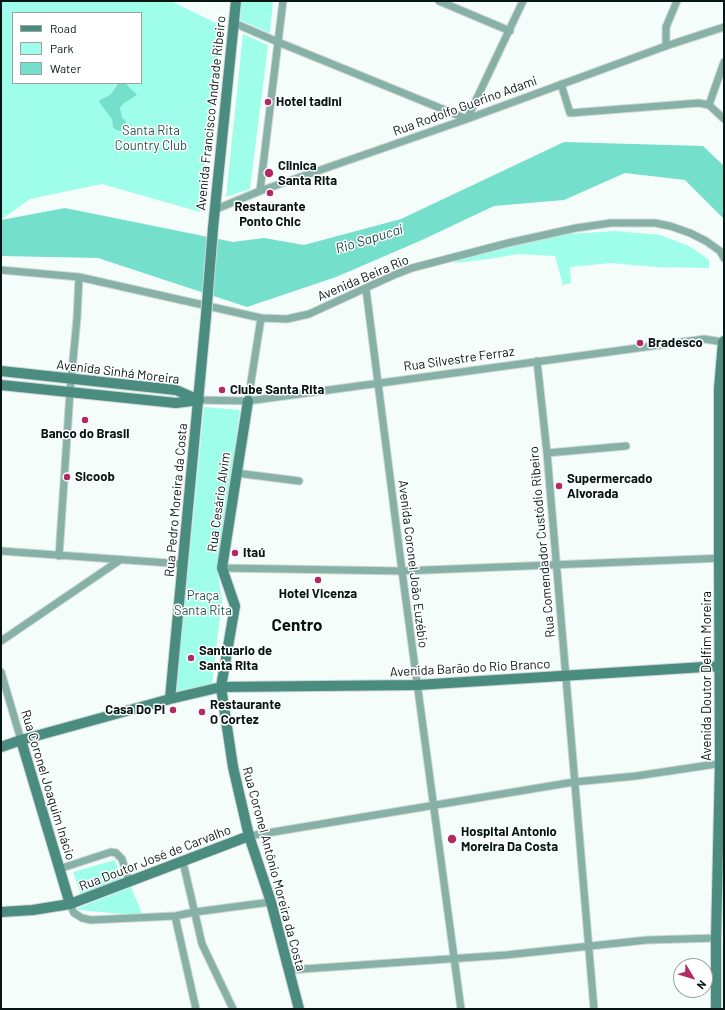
<!DOCTYPE html>
<html>
<head>
<meta charset="utf-8">
<style>
  body { margin:0 }
  #map { position:relative; width:725px; height:1010px; overflow:hidden; background:#f5fdfb; font-family:Barlow,sans-serif }
  canvas { display:block }
  .frame { position:absolute; inset:0; border:2px solid #061612; pointer-events:none }
  .legend { position:absolute; left:12px; top:12px; width:130px; height:72px; box-sizing:border-box; background:#fff; border:1px solid #9ba2a0; margin:0; padding:5px 7px; list-style:none; font-size:12px; color:#061612 }
  .legend li { display:flex; align-items:center; gap:8px; height:20px }
  .legend b { width:20px; border:1px solid #9ba2a0 }
  .north { position:absolute; left:673px; top:958px; width:40px; height:40px; box-sizing:border-box; background:#fff; border:1px solid #9ba2a0; border-radius:50%; rotate:128deg; font-size:11px; font-weight:700; line-height:16px; text-align:center; color:#061612 }
  .north::after { content:''; display:block; margin:auto; width:14px; height:18px; background:#b32966; clip-path:polygon(50% 0,100% 100%,50% 72%,0 100%) }
</style>
</head>
<body>
<div id="map">
<canvas width="725" height="1010"></canvas>
<div class="frame"></div>
<ul class="legend">
<li><b style="height:5px;background:#4a8c7f"></b>Road</li>
<li><b style="height:11px;background:#9efee9"></b>Park</li>
<li><b style="height:11px;background:#74dfca"></b>Water</li>
</ul>
<div class="north">N</div>
</div>
<script>
const context = document.querySelector('canvas').getContext('2d');
context.lineJoin = 'round';
function fillPath(path, color) { context.fillStyle = color; context.fill(path, 'evenodd'); }
const shape = rows => new Path2D(rows.map(r => 'M' + r).join(''));
function trace(path, color, width, dash) { context.strokeStyle = color; context.lineWidth = width; context.lineCap = dash ? 'butt' : 'round'; context.setLineDash(dash || []); context.stroke(path); }
function drawText(font, color, halo, rows, align = 'center') {
  context.font = font + ' Barlow,sans-serif'; context.lineWidth = 3; context.setLineDash([]); context.textBaseline = 'middle'; context.strokeStyle = halo; context.fillStyle = color; for (const [text, x, y, turn = 0] of rows) {
    context.save(); context.translate(x, y); context.rotate((+turn || 0) * Math.PI / 180); context.textAlign = isNaN(turn) ? turn : align; if (halo) context.strokeText(text, 0, 0); context.fillText(text, 0, 0); context.restore();
  }
}
const green = shape([
  [1,1,171,1,220,25,215,92,213,92,200,212,102,184,30,199,1,220],
  [13,13,141,13,141,83,13,83],
  [242,1,273,1,270,33,240,20],
  [243,34,268,45,250,189,226,197],
  [614,231,660,235,691,247,709,260,709,268,656,267,611,263,570,267,571,283,563,285,555,256,518,254,489,259,455,263,455,259,519,243,570,234],
  [204,407,240,410,218,574,222,600,212,685,176,692],
  [115,860,123,881,81,895,73,872],
  [131,887,143,916,79,910,78,908]
]);
const water = shape([
  [119,83,125,83,137,95,124,103,120,108,122,118,125,120,127,124,124,129,120,131,116,130,113,127,112,119,99,102,100,100,110,95],
  [564,142,703,146,724,166,724,219,685,180,625,173,564,200,494,206,422,240,336,277,247,307,98,258,1,256,1,220,65,208,233,242,264,238,304,245,401,219]
]);
const street = shape([
  [439,1,510,31],
  [234,23,278,42,467,119,523,1],
  [666,46,666,27,677,1],
  [561,84,570,113,699,103,709,105,724,119],
  [709,105,724,62],
  [260,191,283,1],
  [214,210,260,191,467,119,666,46,724,27],
  [1,270,79,277,261,318,287,319,309,314,394,275,412,268,508,243,576,228,611,223,655,223,670,226,690,233,706,241,720,251,724,258],
  [366,289,402,571,461,1009],
  [537,361,547,453,594,1009],
  [199,400,248,401,704,339,723,342],
  [248,401,261,318],
  [547,453,626,446],
  [236,473,299,481],
  [1,551,183,564],
  [59,556,70,392,77,318,79,277],
  [222,568,402,571,724,558],
  [1,641,120,560],
  [1,672,21,740],
  [249,836,574,782,636,776,723,763],
  [183,862,202,944,233,1009],
  [59,869,111,852,116,853,122,859,129,882],
  [70,904,74,913,82,918,91,920,175,916,195,912,271,902],
  [175,916,196,1009],
  [289,970,506,955,647,940,716,938]
]);
const secondary = shape([
  [213,228,236,1],
  [1,371,176,390,199,400],
  [1,385,176,403,199,400],
  [248,401,222,568,235,606,221,687,233,767,249,836,271,902,299,1009],
  [170,699,206,316],
  [21,740,70,904],
  [1,747,21,740,170,699,221,687,417,685,720,666],
  [1,912,33,910,70,904,249,836],
  [716,1009,716,938,720,763,719,558,719,389,723,342,724,341]
]);
const secondaryBridge = shape([
  [206,316,213,228]
]);
const markers = [
  [268,102,4,"#b32966"],
  [269,173,5,"#b32966"],
  [270,193,4,"#b32966"],
  [640,343,4,"#b32966"],
  [222,390,4,"#b32966"],
  [85,420,4,"#b32966"],
  [67,477,4,"#b32966"],
  [559,486,4,"#b32966"],
  [235,553,4,"#b32966"],
  [318,580,4,"#b32966"],
  [191,658,4,"#b32966"],
  [173,710,4,"#b32966"],
  [202,712,4,"#b32966"],
  [452,839,5,"#b32966"]
];
const poiNames = [
  ["Hotel tadini",276,102],
  ["Clinica",278,166],
  ["Santa Rita",278,181],
  ["Restaurante",270,207,"center"],
  ["Ponto Chic",270,222,"center"],
  ["Bradesco",648,343],
  ["Clube Santa Rita",230,390],
  ["Banco do Brasil",85,434,"center"],
  ["Sicoob",75,477],
  ["Supermercado",567,479],
  ["Alvorada",567,494],
  ["Itaú",243,553],
  ["Hotel Vicenza",318,594,"center"],
  ["Santuario de",199,651],
  ["Santa Rita",199,666],
  ["Restaurante",210,705],
  ["O Cortez",210,720],
  ["Casa Do Pi",165,710,"right"],
  ["Hospital Antonio",461,832],
  ["Moreira Da Costa",461,847]
];
const streetNames = [
  ["Rua Rodolfo Guerino Adami",465,106,-20],
  ["Avenida Francisco Andrade Ribeiro",211,113,-84],
  ["Avenida Beira Rio",363,278,-23],
  ["Rua Silvestre Ferraz",459,359,-8],
  ["Avenida Sinhá Moreira",118,372,7],
  ["Rua Pedro Moreira da Costa",176,500,-85],
  ["Rua Cesário Alvim",219,502,-82],
  ["Rua Comendador Custódio Ribeiro",542,542,-95],
  ["Avenida Coronel João Euzébio",413,564,83],
  ["Avenida Barão do Rio Branco",470,668,-3],
  ["Avenida Doutor Delfim Moreira",707,676,-90],
  ["Rua Coronel Joaquim Inácio",48,785,73],
  ["Rua Doutor José de Carvalho",155,858,-21],
  ["Rua Coronel Antônio Moreira da Costa",274,869,75]
];
const parkNames = [
  ["Santa Rita",151,131],
  ["Country Club",151,146],
  ["Praça",203,596],
  ["Santa Rita",203,611]
];
const waterNames = [
  ["Rio Sapucaí",369,239,-17]
];
const districtNames = [
  ["Centro",297,625]
];
fillPath(green, '#9efee9');
fillPath(water, '#74dfca');
trace(street, '#cfd8d6', 9);
trace(secondary, '#cfd8d6', 12);
trace(street, '#87b1a7', 7);
trace(secondary, '#4a8c7f', 10);
trace(secondaryBridge, '#cfd8d6', 12, []);
trace(secondaryBridge, '#4a8c7f', 10);
for (const [x, y, r, color] of markers) { const dot = new Path2D(); dot.arc(x, y, r, 0, 2 * Math.PI); context.fillStyle = color; context.fill(dot); trace(dot, '#fff', 1.5); }
drawText('bold 13px', '#061612', '#fff', poiNames, 'left');
drawText('13px', '#061612', '#fff', streetNames);
drawText('13px', '#28574e', '#fff', parkNames);
drawText('italic 14px', '#184840', '#fff', waterNames);
drawText('bold 17px', '#061612', '#fff', districtNames);
</script>
</body>
</html>
